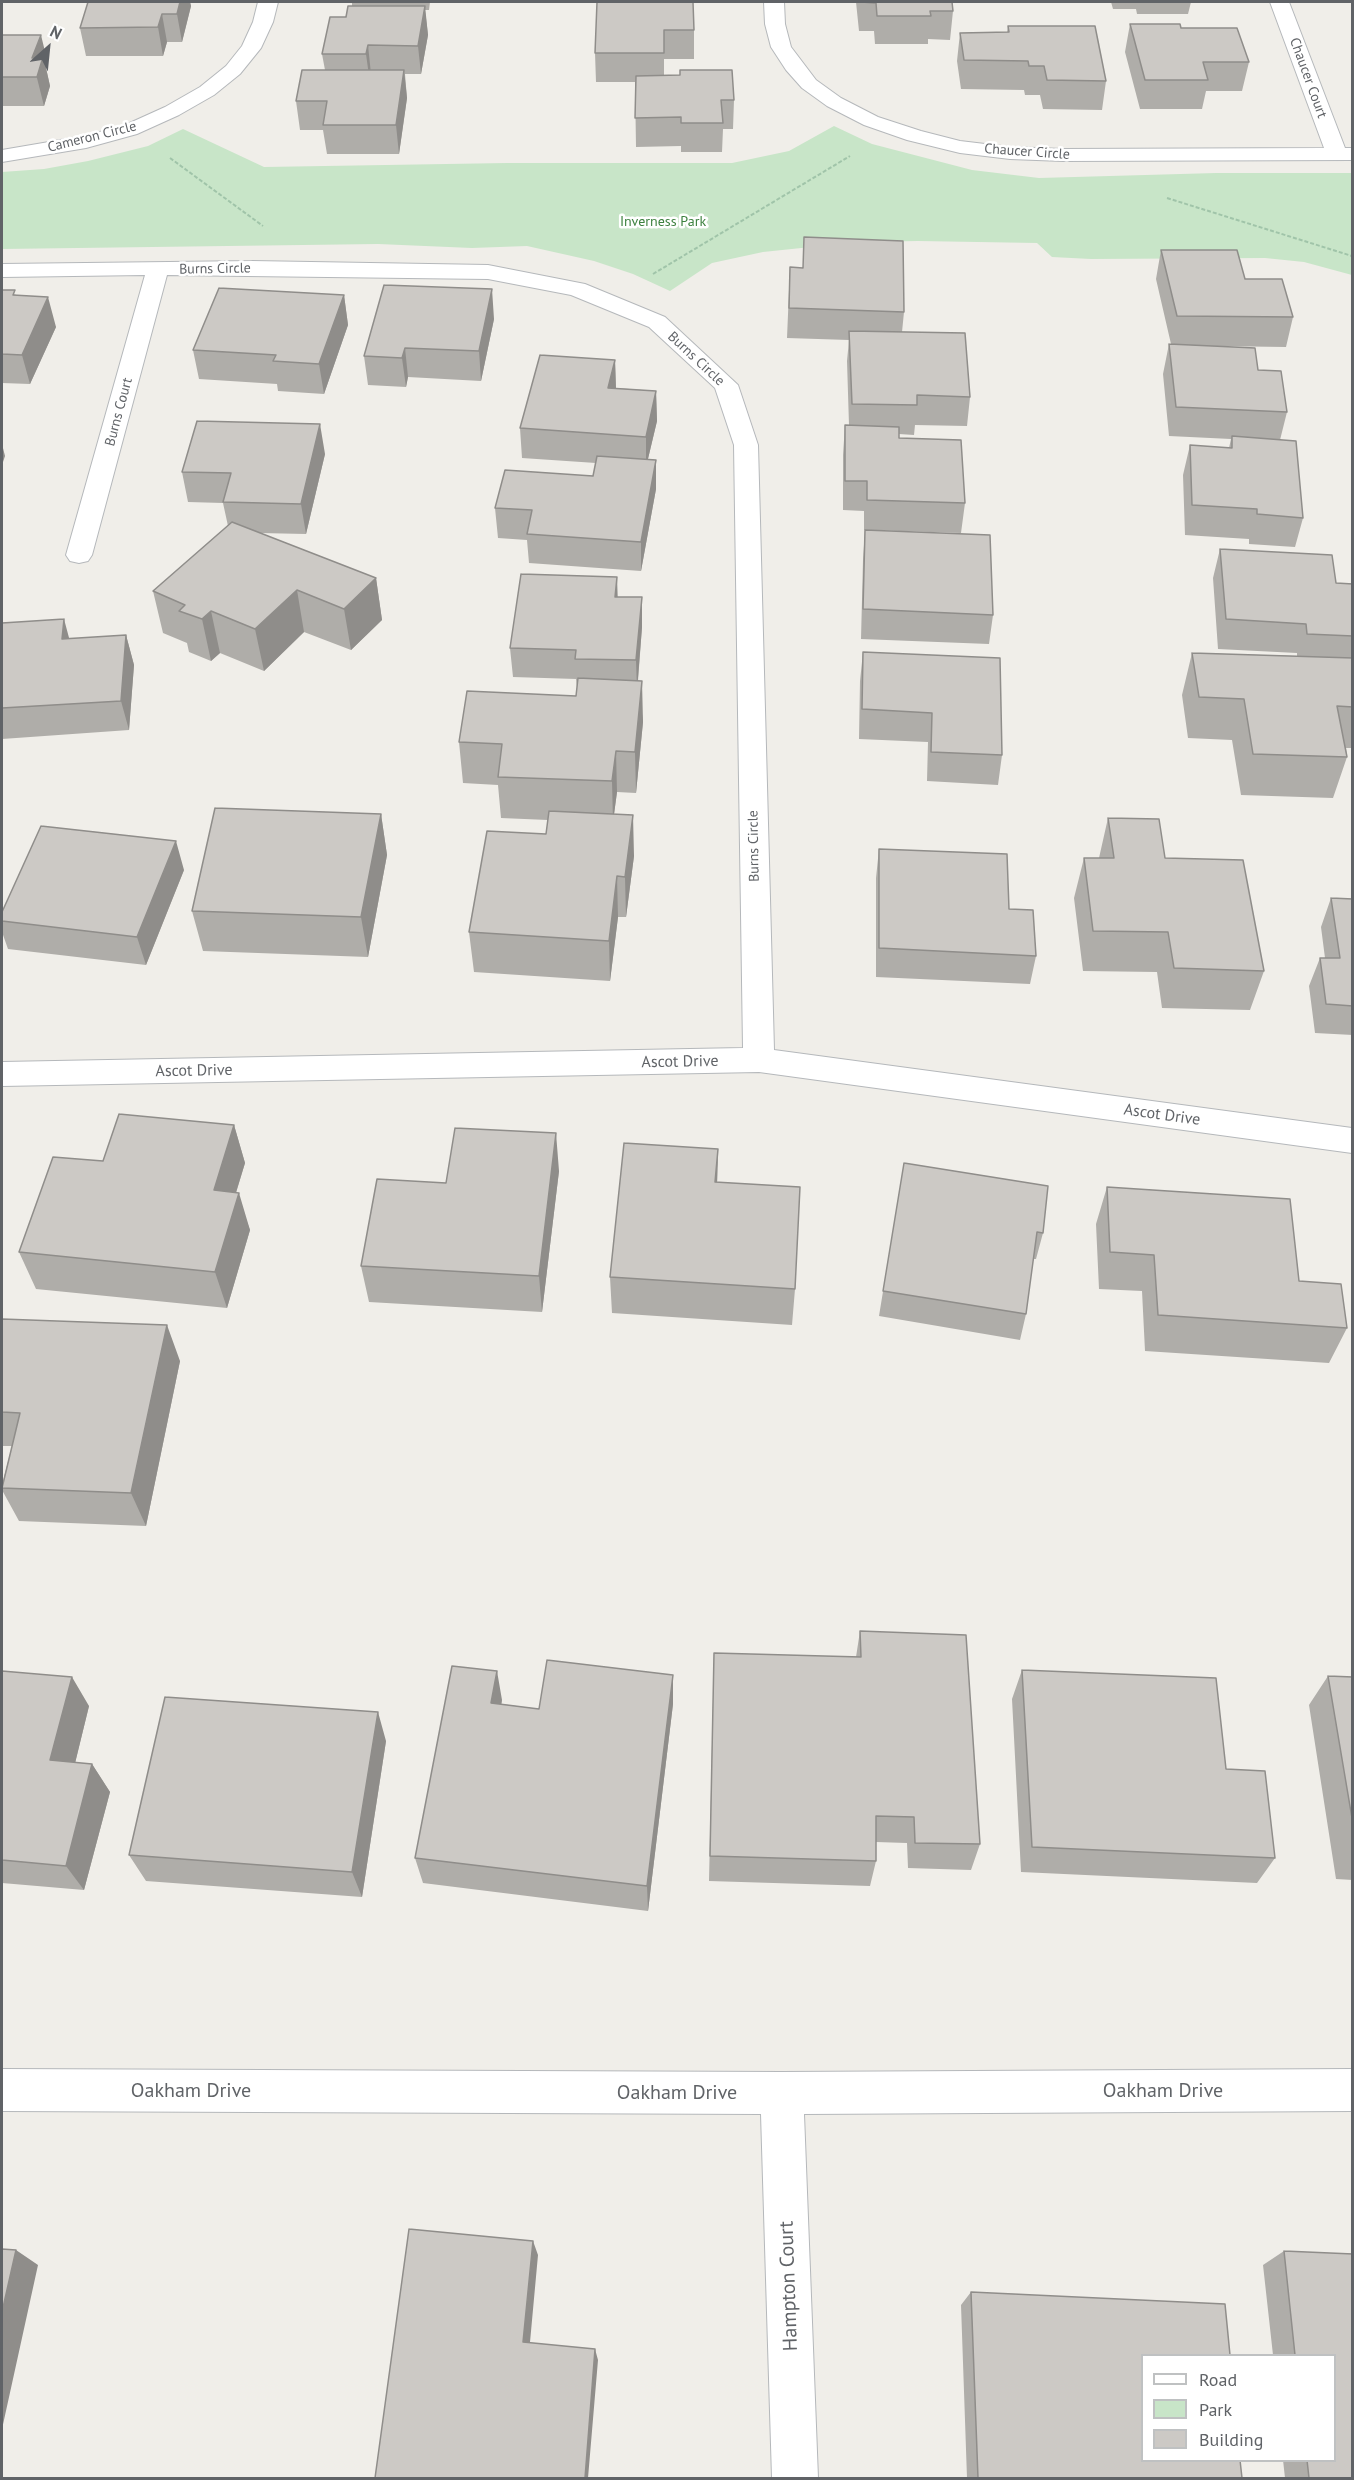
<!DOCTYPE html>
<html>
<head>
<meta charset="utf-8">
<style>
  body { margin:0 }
  #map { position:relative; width:1354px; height:2480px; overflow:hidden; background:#f0eee9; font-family:"PT Sans",sans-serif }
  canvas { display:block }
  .frame { position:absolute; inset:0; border:3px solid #606367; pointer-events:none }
  .legend { position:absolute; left:1141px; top:2354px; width:195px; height:108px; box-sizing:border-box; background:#fff; border:2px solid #bfc1c2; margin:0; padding:8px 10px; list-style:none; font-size:18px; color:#606367 }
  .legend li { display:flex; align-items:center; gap:12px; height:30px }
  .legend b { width:30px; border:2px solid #bfc1c2 }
  .north { position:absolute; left:18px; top:18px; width:60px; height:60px; -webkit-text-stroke:4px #fff; paint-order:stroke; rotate:27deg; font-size:16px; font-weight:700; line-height:24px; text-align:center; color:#606367 }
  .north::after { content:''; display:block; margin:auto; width:21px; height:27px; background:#606367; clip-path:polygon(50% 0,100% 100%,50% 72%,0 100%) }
</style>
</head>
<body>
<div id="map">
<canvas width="1354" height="2480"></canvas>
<div class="frame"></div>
<ul class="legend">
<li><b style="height:8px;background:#fff"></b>Road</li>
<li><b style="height:16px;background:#c8e5c8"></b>Park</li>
<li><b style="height:16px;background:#ccc9c5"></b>Building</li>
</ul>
<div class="north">N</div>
</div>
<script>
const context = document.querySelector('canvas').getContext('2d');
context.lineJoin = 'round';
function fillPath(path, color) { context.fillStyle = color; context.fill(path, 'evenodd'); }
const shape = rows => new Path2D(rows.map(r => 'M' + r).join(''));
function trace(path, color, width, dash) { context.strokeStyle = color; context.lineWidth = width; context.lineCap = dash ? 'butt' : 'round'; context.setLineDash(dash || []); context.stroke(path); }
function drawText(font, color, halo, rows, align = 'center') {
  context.font = font + ' "PT Sans",sans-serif'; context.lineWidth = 5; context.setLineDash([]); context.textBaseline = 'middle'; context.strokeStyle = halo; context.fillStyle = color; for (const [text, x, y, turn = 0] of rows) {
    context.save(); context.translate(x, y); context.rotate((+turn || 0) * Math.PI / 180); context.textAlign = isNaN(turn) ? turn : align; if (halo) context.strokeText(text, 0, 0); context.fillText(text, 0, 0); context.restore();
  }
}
const green = shape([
  [834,126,872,144,972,170,1039,178,1216,173,1352,173,1352,275,1304,262,1265,258,1091,259,1052,257,1037,243,918,241,859,242,763,252,712,263,670,291,633,274,594,261,527,246,472,248,378,244,2,249,2,172,44,169,88,161,148,146,183,129,264,167,507,163,732,163,789,151]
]);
const path = shape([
  [170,158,263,226],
  [1167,198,1352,256],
  [653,274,850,156]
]);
const minor = shape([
  [258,2,278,2,273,22,261,48,240,74,214,95,179,115,137,134,86,148,2,162,2,150,84,136,123,126,165,107,200,87,226,66,242,46,253,22,258,2],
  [764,2,784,2,785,24,791,47,816,80,841,98,878,117,921,131,960,141,1010,147,1063,149,1324,148,1270,2,1289,2,1345,148,1352,148,1352,160,1063,161,1010,159,960,153,907,140,864,125,827,106,802,88,786,70,771,47,765,24,764,2],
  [252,261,488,265,585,284,665,317,738,385,758,445,774,1050,1352,1128,1352,1153,759,1072,2,1086,2,1062,743,1048,734,445,715,388,649,327,571,295,488,279,167,275,92,555,88,561,79,563,70,561,66,555,145,275,2,277,2,264,252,261],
  [2,2069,782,2072,1352,2069,1352,2111,804,2114,818,2478,772,2478,761,2114,2,2111,2,2069]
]);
const wall = shape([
  [88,2,190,2,191,6,182,42,167,42,163,56,86,56,80,28],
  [341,2,430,2,429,10,425,10,428,35,421,74,405,74,407,98,399,154,327,154,323,130,300,130,296,101,325,70,322,54,352,6,352,2],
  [598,2,692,2,694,30,694,59,664,59,664,75,734,100,733,129,723,129,722,152,681,152,681,146,636,147,635,82,596,82,595,53],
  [856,2,952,2,953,11,950,40,928,39,928,44,875,44,874,31,859,31],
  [1111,2,1191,2,1188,14,1137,14,1136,9,1113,9],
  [1130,24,1181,28,1249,62,1242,91,1206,91,1202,109,1140,109,1125,52],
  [1008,26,1106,81,1102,110,1043,109,1040,95,1025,95,1024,90,961,89,957,61,960,33,1007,32],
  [2,35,48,64,46,68,50,86,44,106,2,106],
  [1161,250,1245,279,1293,317,1286,347,1213,346,1258,370,1287,412,1280,440,1303,518,1295,547,1249,544,1249,539,1185,535,1183,475,1190,445,1229,448,1231,439,1169,436,1163,374,1169,344,1171,344,1156,279],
  [790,267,803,268,904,312,902,332,970,397,967,426,915,425,914,435,899,434,899,438,965,503,961,533,869,530,993,615,989,644,861,639,863,560,865,530,864,530,864,511,843,510,843,455,845,425,849,425,847,361,849,340,787,338],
  [2,290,17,295,56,327,30,384,2,383],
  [344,295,348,325,324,394,278,391,277,384,199,379,193,350],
  [494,319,481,381,408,377,406,387,368,385,364,356],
  [615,360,616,388,656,391,657,421,648,459,656,460,656,489,641,571,529,563,527,540,498,538,495,508,593,476,596,463,522,458,520,428],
  [325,454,306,534,259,533,376,578,382,620,351,650,304,632,264,671,220,653,211,661,189,652,187,643,163,633,153,591,228,526,223,503,188,502,182,472],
  [1220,549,1336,583,1353,584,1353,748,1346,748,1347,757,1333,798,1241,795,1232,740,1188,738,1182,695,1192,653,1297,656,1297,653,1218,649,1213,578],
  [617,597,642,627,638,681,643,722,636,793,617,792,614,814,634,856,626,917,618,917,610,981,474,972,469,932,546,834,548,820,501,818,498,785,463,783,459,742,576,696,577,688,576,679,513,677,510,648],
  [2,623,69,639,126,635,134,665,129,730,2,739],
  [863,652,1002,755,998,785,927,781,928,742,859,739,860,681],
  [381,814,387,855,368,957,203,951,192,911],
  [1108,818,1165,858,1264,971,1250,1010,1162,1008,1157,972,1083,971,1074,898,1084,858,1099,858],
  [879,849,1009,909,1036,956,1030,984,876,977,876,878],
  [184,870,146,965,8,949,2,932,2,912],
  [1331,898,1353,899,1353,1035,1315,1033,1309,986,1320,958,1325,958,1321,927],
  [234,1125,245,1163,236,1193,250,1230,227,1308,36,1289,19,1252,103,1161],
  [718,1149,717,1182,795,1289,792,1325,612,1313,610,1277],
  [904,1163,1043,1233,1036,1259,1033,1259,1026,1314,1020,1340,879,1316],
  [559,1171,542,1312,369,1302,361,1266,446,1183],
  [1107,1187,1299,1281,1347,1328,1329,1363,1145,1351,1142,1291,1099,1289,1096,1224],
  [2,1319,180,1361,146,1526,19,1521,2,1490,2,1485,12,1446,2,1446],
  [860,1631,980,1844,971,1870,908,1868,907,1843,876,1842,876,1861,870,1886,709,1881,714,1653,856,1657],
  [1022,1670,1226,1769,1275,1858,1257,1883,1021,1872,1012,1699],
  [2,1671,89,1706,75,1763,92,1764,110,1792,84,1890,2,1883],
  [1328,1676,1353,1677,1353,1880,1336,1879,1309,1705],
  [502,1700,501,1704,539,1709,673,1704,648,1911,423,1883,415,1858],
  [386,1741,362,1897,146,1881,129,1855],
  [1284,2251,1353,2254,1353,2478,1285,2478,1283,2460,1335,2460,1335,2355,1273,2355,1263,2265],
  [971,2292,1242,2478,967,2478,961,2305]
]);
const shadedWall = shape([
  [180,2,190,2,191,6,182,42,177,14],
  [425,6,428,35,421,74,418,46],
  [162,14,167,42,163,56,158,27],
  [41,35,48,64,46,68,50,86,44,106,32,58],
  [368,45,371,74,370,83,366,54],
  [404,70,407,98,399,154,396,125],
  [492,289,494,319,481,381,479,351],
  [344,295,348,325,324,394,319,364],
  [48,297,56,327,30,384,22,355],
  [405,348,408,377,406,387,402,358],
  [615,360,616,390,608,388],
  [656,391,657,421,646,467,646,437],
  [320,424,325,454,306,534,301,504],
  [2,444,5,456,2,465],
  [656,460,656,489,641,571,641,542],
  [617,577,618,606,615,597],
  [376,578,382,620,351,650,344,609],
  [297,590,304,632,264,671,255,629],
  [642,597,642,627,637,690,636,660],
  [211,611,220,653,211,661,202,619],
  [64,619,72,649,62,639],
  [126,635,134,665,129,730,121,701],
  [642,681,643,722,636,793,635,752],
  [616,751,617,792,613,822,612,781],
  [381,814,387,855,368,957,361,917],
  [633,815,634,856,626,917,625,877],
  [176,841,184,870,146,965,137,937],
  [617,876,618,917,610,981,609,941],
  [234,1125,245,1163,225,1228,214,1190],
  [556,1133,559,1171,542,1312,539,1276],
  [718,1149,717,1187,715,1182],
  [239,1193,250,1230,227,1308,215,1272],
  [167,1325,180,1361,146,1526,131,1493],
  [497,1671,502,1700,497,1732,491,1703],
  [673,1675,673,1704,648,1911,647,1886],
  [72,1677,89,1706,69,1788,50,1760],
  [378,1712,386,1741,362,1897,352,1872],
  [92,1764,110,1792,84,1890,66,1866],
  [533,2241,538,2255,529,2353,523,2342],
  [16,2250,38,2265,2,2429,2,2312],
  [595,2349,598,2360,588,2478,585,2478]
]);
const building = shape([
  [88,2,180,2,177,14,162,14,158,27,80,28,88,2],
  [597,2,693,2,694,30,664,30,664,53,595,53,597,2],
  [861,2,952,2,953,11,930,11,931,16,877,16,876,3,861,2],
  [348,6,425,6,418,46,368,45,366,54,322,54,330,17,346,17,348,6],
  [1130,24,1180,24,1181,28,1237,28,1249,62,1203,62,1208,80,1145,80,1130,24],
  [1008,26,1095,26,1106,81,1047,80,1044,66,1029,66,1028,61,964,60,960,33,1009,32,1008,26],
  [2,35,41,35,32,58,43,57,37,77,2,77,2,35],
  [302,70,404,70,396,125,323,125,327,101,296,101,302,70],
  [680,70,732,70,734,100,721,100,723,123,681,123,681,117,635,118,636,76,680,75,680,70],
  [804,237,903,241,904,312,789,308,790,267,803,268,804,237],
  [1161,250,1237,250,1245,279,1282,279,1293,317,1177,316,1161,250],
  [384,285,492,289,479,351,405,348,402,358,364,356,384,285],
  [219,288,344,295,319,364,273,361,276,355,193,350,219,288],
  [2,290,15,290,13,295,48,297,22,355,2,354,2,290],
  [849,331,965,333,970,397,917,395,917,405,852,404,849,331],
  [1169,344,1255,348,1258,370,1281,371,1287,412,1176,407,1169,344],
  [540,355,615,360,608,388,656,391,646,437,520,428,540,355],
  [197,421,320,424,301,504,223,502,231,473,182,472,197,421],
  [845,425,899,427,899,438,961,440,965,503,867,500,867,481,845,481,845,425],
  [1232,436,1296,441,1303,518,1257,514,1257,509,1192,505,1190,445,1232,448,1232,436],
  [597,456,656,460,641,542,527,534,532,510,495,508,505,470,593,476,597,456],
  [232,522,376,578,344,609,297,590,255,629,211,611,202,619,179,611,185,605,153,591,232,522],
  [865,530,990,535,993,615,863,609,865,530],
  [1220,549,1332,555,1336,583,1353,584,1353,636,1307,634,1306,624,1226,619,1220,549],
  [521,574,617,577,615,597,642,597,636,660,575,659,576,650,510,648,521,574],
  [64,619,62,639,126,635,121,701,2,708,2,623,64,619],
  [863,652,1000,658,1002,755,931,752,932,713,862,709,863,652],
  [1192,653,1353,658,1353,707,1337,706,1347,757,1253,754,1244,699,1199,697,1192,653],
  [578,678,642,681,635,752,616,751,612,781,498,777,502,744,459,742,467,691,576,696,578,678],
  [215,808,381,814,361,917,192,911,215,808],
  [549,811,633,815,625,877,617,876,609,941,469,932,487,831,546,834,549,811],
  [1108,818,1159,819,1165,858,1243,860,1264,971,1174,968,1168,932,1093,931,1084,858,1114,858,1108,818],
  [41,826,176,841,137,937,2,921,2,912,41,826],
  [879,849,1007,854,1009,909,1033,910,1036,956,879,948,879,849],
  [1331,898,1353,899,1353,1006,1326,1004,1320,958,1340,958,1331,898],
  [119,1114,234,1125,214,1190,239,1193,215,1272,19,1252,53,1157,103,1161,119,1114],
  [455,1128,556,1133,539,1276,361,1266,377,1179,446,1183,455,1128],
  [624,1143,718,1149,715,1182,800,1187,795,1289,610,1277,624,1143],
  [904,1163,1048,1186,1043,1233,1037,1232,1026,1314,883,1291,904,1163],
  [1107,1187,1290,1199,1299,1281,1341,1284,1347,1328,1158,1315,1154,1255,1110,1252,1107,1187],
  [2,1319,167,1325,131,1493,2,1488,20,1413,2,1412,2,1319],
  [860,1631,966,1635,980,1844,915,1843,914,1817,876,1816,876,1861,710,1856,714,1653,861,1657,860,1631],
  [547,1660,673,1675,647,1886,415,1858,452,1666,497,1671,491,1703,539,1709,547,1660],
  [1022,1670,1216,1678,1226,1769,1265,1771,1275,1858,1032,1847,1022,1670],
  [2,1671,72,1677,50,1760,92,1764,66,1866,2,1860,2,1671],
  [1328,1676,1353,1677,1353,1824,1328,1676],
  [165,1697,378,1712,352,1872,129,1855,165,1697],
  [409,2229,533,2241,523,2342,595,2349,585,2478,375,2478,409,2229],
  [2,2249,16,2250,2,2312,2,2249],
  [1284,2251,1353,2254,1353,2478,1309,2478,1307,2460,1335,2460,1335,2355,1295,2355,1284,2251],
  [971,2292,1225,2304,1230,2355,1143,2355,1143,2460,1240,2460,1242,2478,978,2478,971,2292]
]);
const farStreetnames = [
  ["Chaucer Court",1308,78,70],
  ["Cameron Circle",92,137,-14],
  ["Chaucer Circle",1027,152,4],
  ["Burns Circle",215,269,-1],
  ["Burns Circle",696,359,43],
  ["Burns Court",119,412,-75],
  ["Burns Circle",754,846,-91]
];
const farParknames = [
  ["Inverness Park",663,222]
];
const streetNames = [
  ["Ascot Drive",680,1062,-1],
  ["Ascot Drive",194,1071,-1],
  ["Ascot Drive",1162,1115,8]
];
const nearStreetnames = [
  ["Oakham Drive",191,2091],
  ["Oakham Drive",1163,2091],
  ["Oakham Drive",677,2093],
  ["Hampton Court",789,2286,-92]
];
fillPath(green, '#c8e5c8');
trace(minor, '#b5b8bb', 2);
trace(path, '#a0c4a9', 2, [4, 2]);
fillPath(minor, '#fff');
fillPath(wall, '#afada9');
fillPath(shadedWall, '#8f8d8a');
fillPath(building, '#ccc9c5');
trace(building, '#8f8d8a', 1.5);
drawText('14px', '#606367', '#fff', farStreetnames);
drawText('14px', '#3d813f', '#fff', farParknames);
drawText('16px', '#606367', '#fff', streetNames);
drawText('20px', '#606367', '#fff', nearStreetnames);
</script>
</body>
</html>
